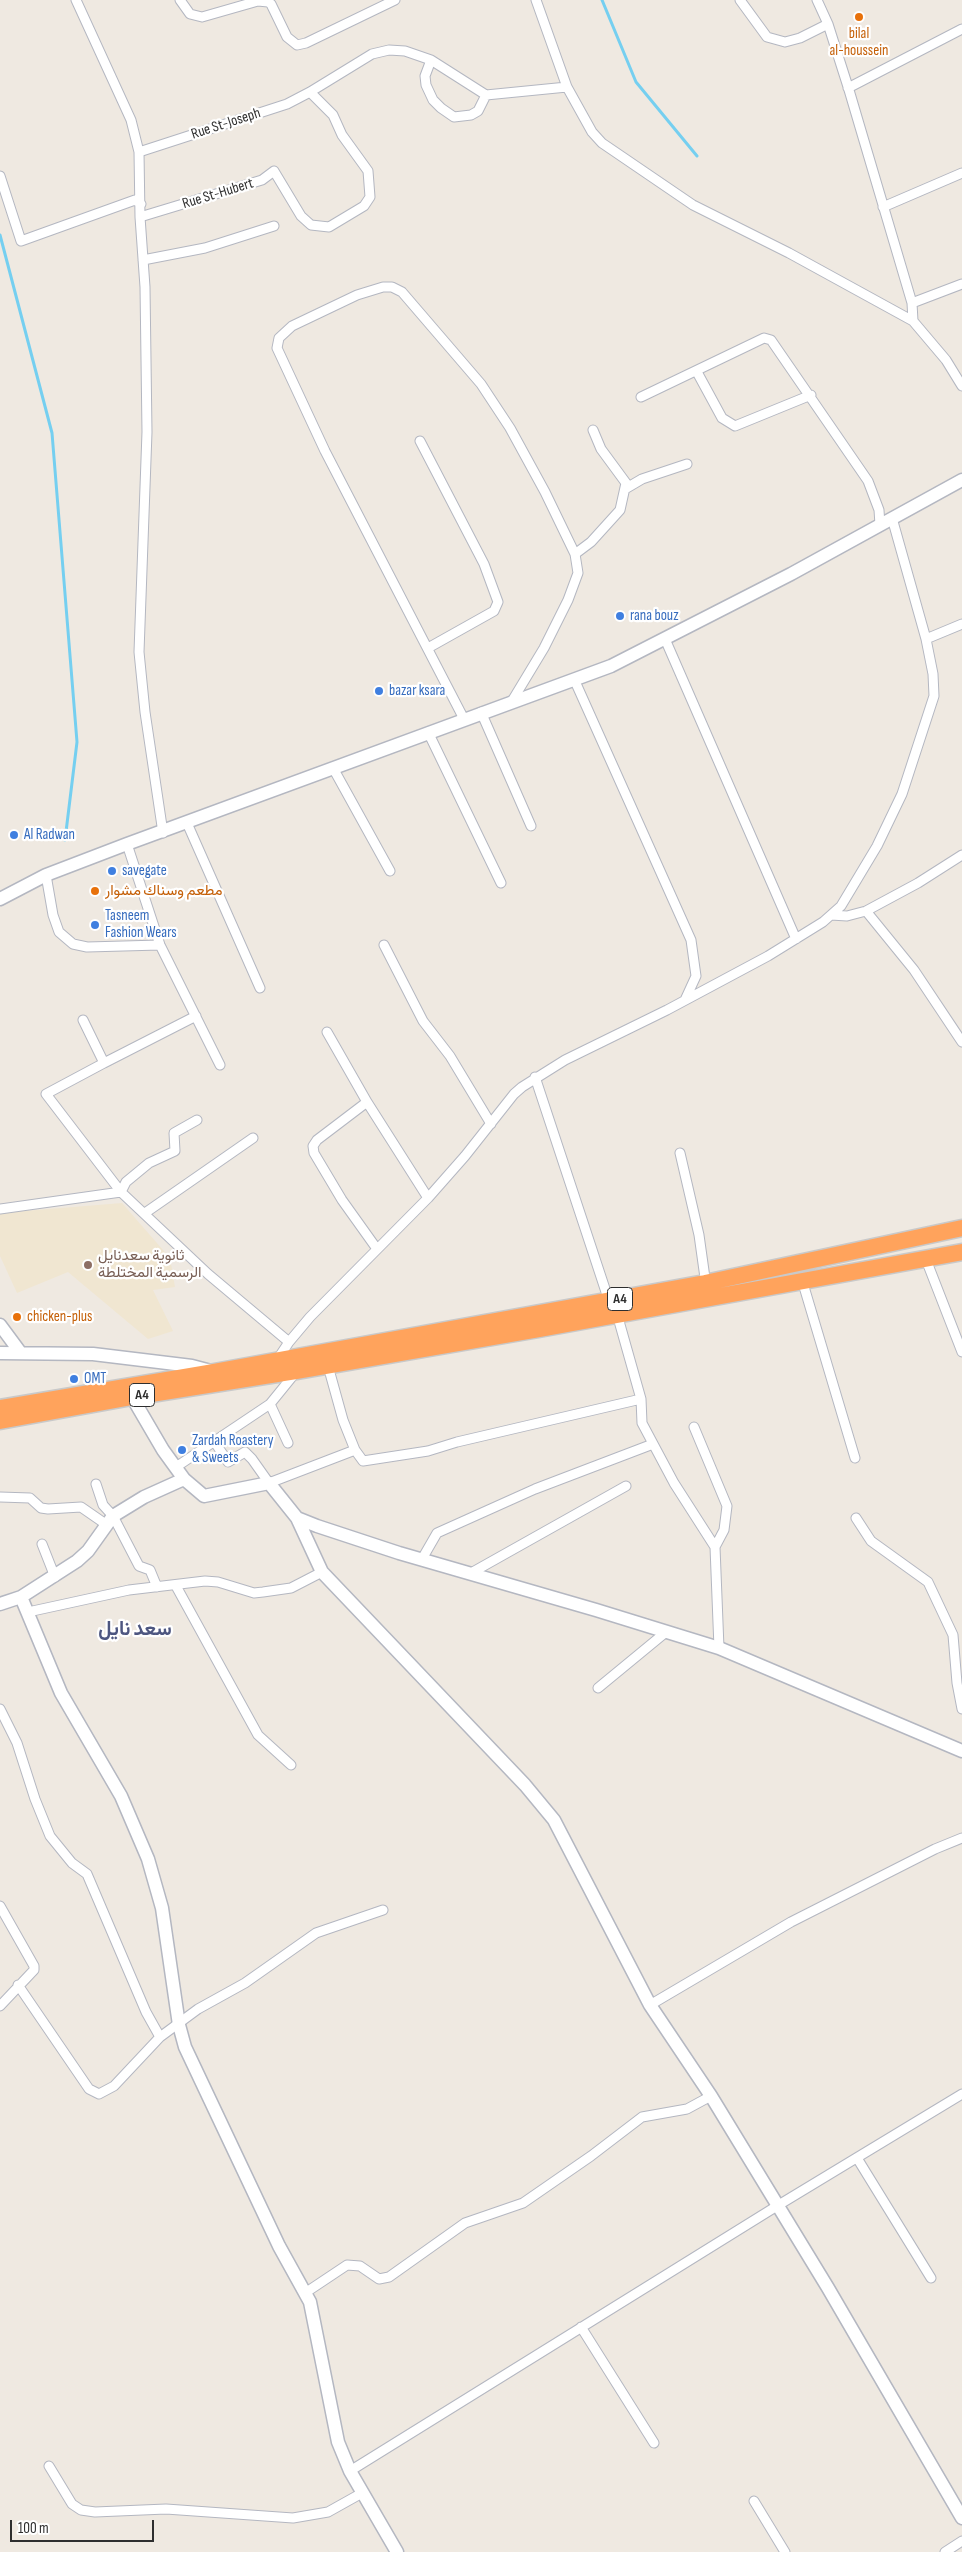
<!DOCTYPE html>
<html>
<head>
<meta charset="utf-8">
<style>
  body { margin:0 }
  #map { position:relative; width:962px; height:2552px; overflow:hidden; background:#efe9e1; font-family:"Sofia Sans Condensed",sans-serif }
  canvas { display:block }
  .scale { position:absolute; left:10px; top:2520px; width:144px; height:22px; box-sizing:border-box; border:2px solid #2e2e2e; border-top:0; padding-left:6px; font-size:15px; line-height:18px; white-space:nowrap; color:#2e2e2e; -webkit-text-stroke:4px #fff; paint-order:stroke }
</style>
</head>
<body>
<div id="map">
<canvas width="962" height="2552"></canvas>
<div class="scale">100 m</div>
</div>
<script>
const context = document.querySelector('canvas').getContext('2d');
context.lineJoin = 'round';
function fillPath(path, color) { context.fillStyle = color; context.fill(path, 'evenodd'); }
const shape = rows => new Path2D(rows.map(r => 'M' + r).join(''));
function trace(path, color, width, dash) { context.strokeStyle = color; context.lineWidth = width; context.lineCap = dash ? 'butt' : 'round'; context.setLineDash(dash || []); context.stroke(path); }
function drawText(font, color, halo, rows, align = 'center') {
  context.font = font + ' "Sofia Sans Condensed",Vazirmatn,sans-serif'; context.lineWidth = 4.5; context.setLineDash([]); context.textBaseline = 'middle'; context.strokeStyle = halo; context.fillStyle = color; for (const [text, x, y, turn = 0] of rows) {
    context.save(); context.translate(x, y); context.rotate((+turn || 0) * Math.PI / 180); context.textAlign = isNaN(turn) ? turn : align; if (halo) context.strokeText(text, 0, 0); context.fillText(text, 0, 0); context.restore();
  }
}
const education = shape([
  [122,1203,170,1258,175,1287,153,1290,173,1331,148,1339,68,1272,17,1293,0,1256,0,1213]
]);
const stream = shape([
  [602,0,636,82,697,156],
  [0,235,52,433,77,742,65,840]
]);
const street = shape([
  [76,0,131,120,139,152,140,217,145,287,147,432,139,652,145,712,163,833],
  [180,0,190,14,202,17,258,1,268,2,271,4,287,37,297,45,306,43,395,0],
  [536,0,567,87,592,132,602,143,693,205,789,253,913,321,946,360,962,386],
  [740,0,767,37,785,42,800,38,828,24],
  [817,0,828,24,849,90,912,303,913,321],
  [431,60,425,76,426,85,433,100,441,108,454,117,471,115,478,111,486,95],
  [848,88,962,29],
  [139,152,287,104,310,92,372,54,389,50,405,51,431,60,486,95,567,87],
  [0,176,21,241,135,200,141,204],
  [883,207,962,173],
  [140,217,262,180,274,171,301,216,311,225,329,227,364,206,370,197,368,171,342,135,333,115,310,92],
  [143,260,205,248,274,226],
  [912,303,962,284],
  [697,372,722,418,735,426,811,395],
  [641,397,764,338,771,340,868,481,879,510,880,525],
  [420,441,484,564,498,602,494,611,428,648],
  [625,489,642,479,687,464],
  [575,554,591,542,620,510,626,483,601,449,593,430],
  [665,639,796,939],
  [926,639,962,624],
  [574,679,691,940,696,976,685,1000],
  [481,712,531,826],
  [464,719,325,451,277,348,279,338,292,326,357,295,383,287,392,287,402,292,481,384,510,428,545,492,575,554,578,573,568,600,544,648,512,701],
  [428,732,501,883],
  [333,768,390,871],
  [187,823,260,988],
  [127,844,160,945,220,1065],
  [46,875,53,915,59,932,73,944,87,947,160,945],
  [866,911,914,970,962,1042],
  [831,915,847,916,866,911,918,883,962,855],
  [384,945,423,1021,450,1056,491,1124],
  [83,1020,104,1063,196,1016],
  [327,1032,367,1102,317,1140,313,1146,314,1153,342,1200,377,1249],
  [104,1063,46,1094,121,1192,126,1182,149,1163,175,1151,174,1133,197,1120],
  [535,1077,609,1301],
  [367,1102,428,1198],
  [680,1153,699,1235,706,1285],
  [0,1209,121,1192,208,1274,289,1342],
  [145,1213,253,1138],
  [925,1257,962,1352],
  [802,1280,855,1458],
  [617,1314,641,1399,642,1423,674,1483,715,1547,719,1648],
  [277,1360,289,1342,310,1317,428,1198,465,1156,514,1094,522,1087,565,1060,667,1010,768,956,823,922,841,906,877,846,902,794,934,696,933,674,926,639,892,518],
  [328,1366,343,1420,355,1450,363,1461,428,1451,457,1442,641,1399],
  [270,1404,288,1443],
  [694,1427,727,1506,724,1530,715,1547],
  [214,1441,228,1462,245,1452,252,1459,269,1483,355,1450],
  [176,1467,270,1404,296,1372],
  [96,1484,103,1505,113,1516,139,1566,150,1570,157,1587],
  [0,1497,30,1498,41,1508,48,1509,81,1507,107,1525],
  [856,1518,871,1541,928,1582,953,1635,957,1683,962,1709],
  [42,1544,55,1577],
  [422,1559,437,1533,535,1489,653,1444],
  [471,1573,626,1486],
  [176,1586,258,1735,291,1765],
  [28,1612,129,1590,205,1581,218,1582,254,1593,263,1592,291,1588,322,1572],
  [598,1688,666,1632],
  [0,1709,17,1743,35,1799,50,1836,72,1863,87,1874,146,2012,160,2037,198,2009,245,1983,316,1933,383,1910],
  [0,1906,34,1966,34,1970,0,2006],
  [18,1985,89,2089,99,2094,114,2086,160,2037],
  [650,2005,791,1922,935,1849,962,1838],
  [857,2158,931,2278],
  [305,2293,347,2265,360,2266,379,2279,389,2277,465,2223,523,2203,591,2156,642,2117,687,2109,711,2096],
  [581,2327,654,2443],
  [49,2466,72,2504,81,2510,95,2512,166,2509,293,2518,328,2512,362,2493],
  [350,2471,777,2206,962,2094],
  [754,2501,785,2552],
  [945,2552,962,2541]
]);
const secondary = shape([
  [0,899,46,875,127,844,611,666,791,574,962,480],
  [0,1325,20,1352],
  [0,1353,93,1354,192,1366,211,1371],
  [132,1397,163,1450,184,1479,204,1496,269,1483,297,1518,317,1526,399,1553,596,1610,719,1648,962,1751],
  [297,1518,322,1572,525,1785,554,1820,650,2005,711,2096,828,2288,962,2518],
  [21,1597,61,1693,121,1796,148,1859,162,1908,179,2025,185,2047,279,2246,310,2302,338,2442,350,2471,397,2552],
  [0,1604,21,1597,77,1561,88,1551,113,1516,144,1497,184,1479]
]);
const highway = shape([
  [0,1408,214,1372,705,1283,962,1228],
  [0,1421,132,1397,296,1371,539,1329,962,1252]
]);
const markers = [
  [859,17,5,"#e8710a"],
  [620,616,5,"#3f7fe0"],
  [379,691,5,"#3f7fe0"],
  [14,835,5,"#3f7fe0"],
  [112,871,5,"#3f7fe0"],
  [95,891,5,"#e8710a"],
  [95,925,5,"#3f7fe0"],
  [88,1265,5,"#8d6e63"],
  [17,1317,5,"#e8710a"],
  [74,1379,5,"#3f7fe0"],
  [182,1450,5,"#3f7fe0"]
];
const shields = [
  [620,1299,25],
  [142,1395,25]
];
const shieldNames = [
  ["A4",620,1299],
  ["A4",142,1395]
];
const foodNames = [
  ["bilal",859,34,"center"],
  ["al-houssein",859,51,"center"],
  ["مطعم وسناك مشوار",105,891],
  ["chicken-plus",27,1317]
];
const streetNames = [
  ["Rue St-Joseph",226,124,-18],
  ["Rue St-Hubert",218,194,-17]
];
const shopNames = [
  ["rana bouz",630,616],
  ["bazar ksara",389,691],
  ["Al Radwan",24,835],
  ["savegate",122,871],
  ["Tasneem",105,916],
  ["Fashion Wears",105,933],
  ["OMT",84,1379],
  ["Zardah Roastery",192,1441],
  ["& Sweets",192,1458]
];
const educationNames = [
  ["ثانوية سعدنايل",98,1256],
  ["الرسمية المختلطة",98,1273]
];
const districtNames = [
  ["سعد نايل",135,1630]
];
fillPath(education, '#f0e6d1');
trace(stream, '#75cff0', 3);
trace(street, '#b4b7c1', 11);
trace(secondary, '#b4b7c1', 15);
trace(highway, '#c9c9c9', 19);
trace(street, '#fff', 9);
trace(secondary, '#fff', 12);
trace(highway, '#ffa35c', 16);
for (const [x, y, r, color] of markers) { const dot = new Path2D(); dot.arc(x, y, r, 0, 2 * Math.PI); context.fillStyle = color; context.fill(dot); trace(dot, '#fff', 2); }
for (const [x, y, w] of shields) { const box = new Path2D(); box.roundRect(x - w / 2, y - 11.5, w, 23, 4); context.fillStyle = '#fff'; context.fill(box); trace(box, '#2e2e2e', 1); }
drawText('bold 14px', '#2e2e2e', null, shieldNames);
drawText('15px', '#c56008', '#fff', foodNames, 'left');
drawText('15px', '#2e2e2e', '#fff', streetNames);
drawText('15px', '#366cbe', '#fff', shopNames, 'left');
drawText('15px', '#785e54', '#fff', educationNames, 'left');
drawText('bold 20px', '#4d5680', '#fff', districtNames);
</script>
</body>
</html>
